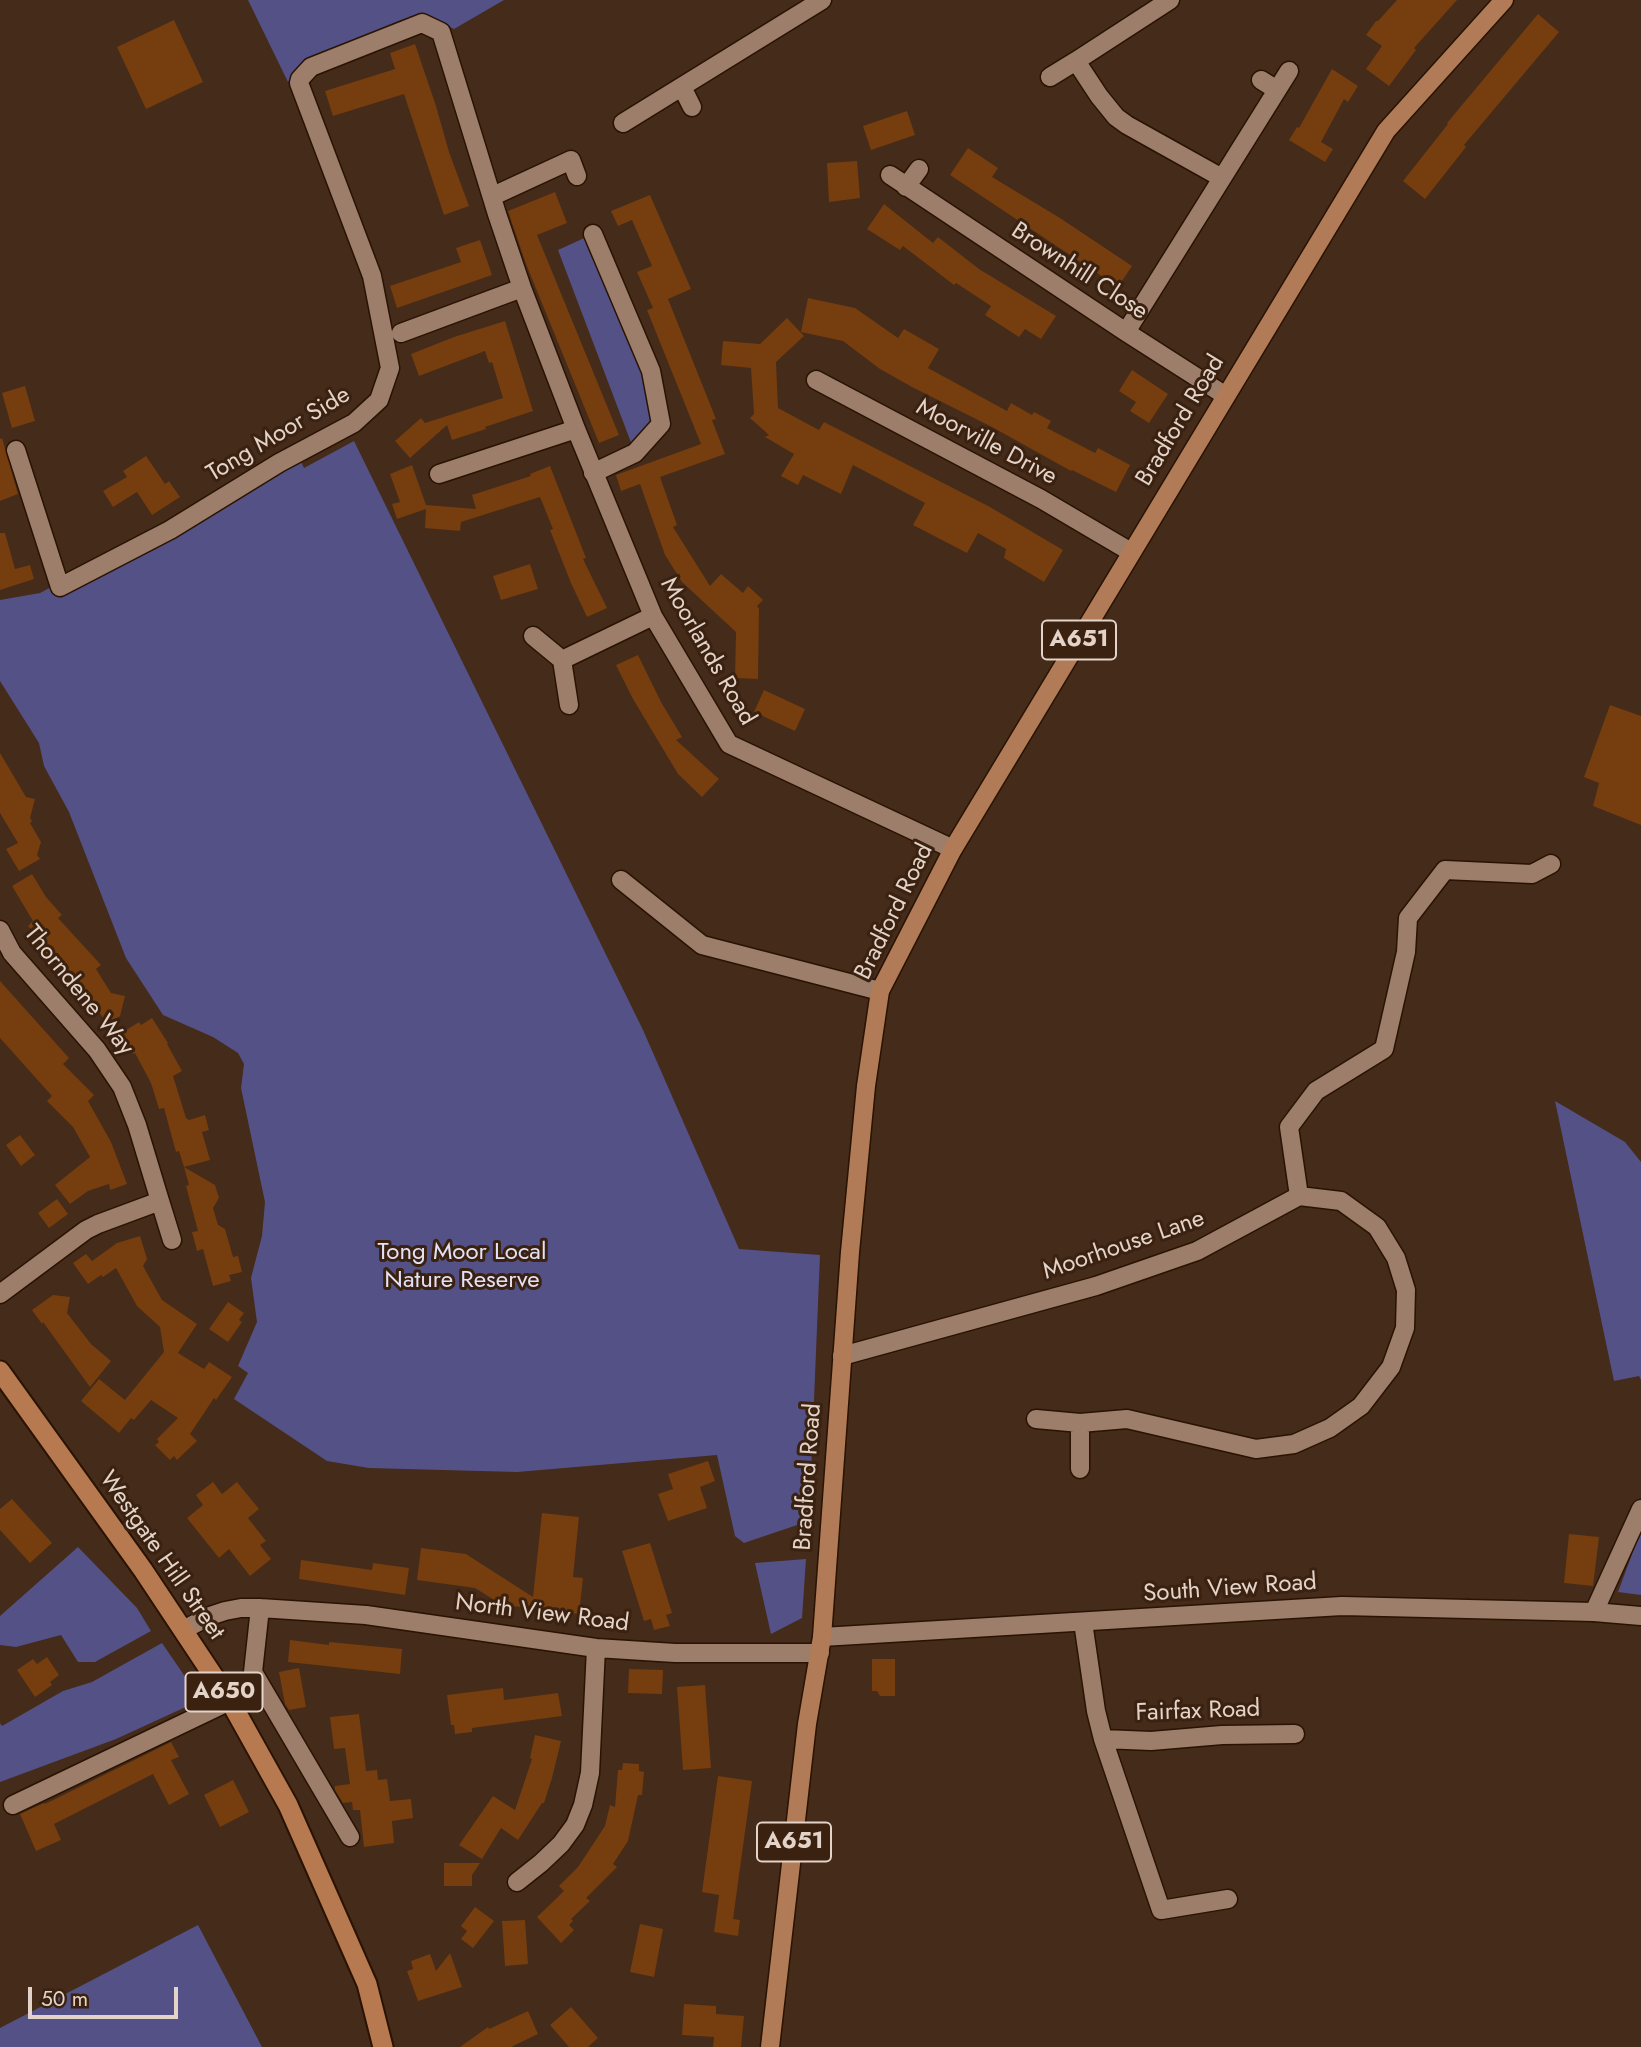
<!DOCTYPE html>
<html>
<head>
<meta charset="utf-8">
<style>
  body { margin:0 }
  #map { position:relative; width:1641px; height:2047px; overflow:hidden; background:#442b1a; font-family:Jost,sans-serif }
  canvas { display:block }
  .scale { position:absolute; left:28px; top:1987px; width:150px; height:32px; box-sizing:border-box; border:4px solid #e3d3c8; border-top:0; padding-left:9px; font-size:21px; line-height:24px; white-space:nowrap; color:#e3d3c8; -webkit-text-stroke:5px #3a2110; paint-order:stroke }
</style>
</head>
<body>
<div id="map">
<canvas width="1641" height="2047"></canvas>
<div class="scale">50 m</div>
</div>
<script>
const context = document.querySelector('canvas').getContext('2d');
context.lineJoin = 'round';
function fillPath(path, color) { context.fillStyle = color; context.fill(path, 'evenodd'); }
const shape = rows => new Path2D(rows.map(r => 'M' + r).join(''));
function trace(path, color, width, dash) { context.strokeStyle = color; context.lineWidth = width; context.lineCap = dash ? 'butt' : 'round'; context.setLineDash(dash || []); context.stroke(path); }
function drawText(font, color, halo, rows, align = 'center') {
  context.font = font + ' Jost,sans-serif'; context.lineWidth = 6; context.setLineDash([]); context.textBaseline = 'middle'; context.strokeStyle = halo; context.fillStyle = color; for (const [text, x, y, turn = 0] of rows) {
    context.save(); context.translate(x, y); context.rotate((+turn || 0) * Math.PI / 180); context.textAlign = isNaN(turn) ? turn : align; if (halo) context.strokeText(text, 0, 0); context.fillText(text, 0, 0); context.restore();
  }
}
const green = shape([
  [248,0,504,0,454,29,428,16,401,20,306,61,288,82],
  [593,234,661,424,635,453,558,250],
  [354,441,643,1030,739,1249,820,1255,809,1521,744,1543,735,1536,717,1455,517,1472,369,1468,327,1461,234,1399,248,1373,238,1366,257,1322,251,1278,262,1236,265,1202,241,1088,244,1064,238,1053,213,1037,163,1015,126,958,69,812,44,766,39,743,0,681,0,600,40,593,131,544,294,447,304,468],
  [1555,1101,1625,1142,1641,1162,1641,1380,1639,1376,1614,1381],
  [1641,1530,1641,1595,1618,1592],
  [78,1547,137,1608,151,1631,95,1662,78,1662,61,1635,16,1647,0,1645,0,1616],
  [806,1559,802,1618,771,1634,755,1563],
  [162,1643,201,1700,116,1739,0,1782,0,1723,2,1726,63,1691,92,1682],
  [198,1925,262,2047,0,2047,0,2028]
]);
const building = shape([
  [1397,0,1457,0,1414,48,1416,50,1389,86,1366,69,1382,46,1366,35,1376,21,1378,21],
  [1538,14,1559,32,1464,145,1466,147,1425,199,1403,181,1448,124,1447,123],
  [174,20,203,82,146,109,117,47],
  [415,44,436,106,449,152,469,206,444,215,404,94,333,116,325,91,395,69,390,53],
  [1332,69,1358,86,1348,102,1344,99,1321,142,1333,149,1325,162,1289,140,1297,127,1299,128],
  [907,111,915,135,871,150,863,126],
  [968,148,998,168,992,177,1060,218,1132,266,1118,287,950,175],
  [857,161,860,198,829,202,827,163],
  [555,192,567,223,537,235,619,435,599,443,526,264,508,211],
  [650,195,691,289,668,299,716,419,712,420,725,454,660,477,677,525,673,527,710,586,721,574,743,593,748,586,763,600,757,606,759,609,758,679,735,678,736,632,682,582,665,555,640,484,621,491,616,475,701,444,647,310,653,308,637,272,652,266,632,220,618,226,611,211],
  [884,204,933,243,938,237,979,269,1056,316,1041,339,1025,329,1019,337,985,315,991,306,956,283,954,285,903,246,900,250,867,229],
  [480,240,492,275,397,308,390,286,461,262,456,248],
  [808,298,855,308,898,338,904,329,939,349,928,368,1007,411,1011,403,1032,415,1034,412,1051,421,1047,428,1095,453,1098,448,1130,465,1116,492,1072,470,1071,471,992,427,912,387,880,369,843,341,801,332],
  [787,318,804,336,776,362,778,408,819,430,824,422,990,507,1063,550,1044,582,1004,558,1006,549,978,533,967,553,913,525,925,503,853,465,841,494,803,475,798,485,781,476,794,454,765,437,769,435,750,418,754,414,751,368,721,365,723,341,760,344],
  [505,321,533,411,485,427,486,429,452,440,447,425,410,458,395,441,421,418,425,423,503,398,492,362,489,363,485,351,419,376,411,354,454,337],
  [1132,370,1168,394,1149,423,1130,411,1136,402,1119,391],
  [25,386,35,421,12,428,2,393],
  [2,438,18,494,0,501,0,439],
  [146,456,165,484,169,481,180,497,152,515,137,492,113,507,103,491,127,477,123,471],
  [412,465,426,505,476,509,472,495,531,476,530,474,550,466,586,558,583,559,607,608,587,617,571,583,550,530,553,529,540,497,461,522,460,531,425,528,426,509,397,519,392,504,400,502,390,474],
  [0,533,5,533,15,569,30,565,34,579,0,590],
  [530,564,538,589,501,600,493,576],
  [638,655,661,702,682,737,676,740,719,779,702,797,678,774,633,699,616,665],
  [764,690,805,709,795,731,754,712],
  [1610,705,1641,716,1641,825,1593,806,1599,783,1584,777],
  [0,753,26,797,35,799,30,818,32,821,30,823,41,842,37,855,40,859,19,871,6,849,18,843,0,813],
  [32,874,46,897,62,915,58,918,101,965,96,969,111,993,125,996,120,1016,107,1024,92,1001,59,964,57,966,44,952,49,948,28,926,33,921,12,886],
  [0,981,69,1058,63,1064,94,1095,88,1101,111,1142,127,1184,110,1190,109,1184,88,1191,70,1204,55,1185,90,1157,73,1127,47,1101,52,1096,0,1038],
  [152,1018,168,1043,167,1044,182,1071,173,1076,186,1118,189,1120,205,1115,209,1130,202,1132,210,1160,184,1167,179,1151,176,1152,164,1108,159,1109,151,1083,135,1053,133,1054,120,1034,139,1022,141,1025],
  [20,1135,35,1155,21,1166,6,1145],
  [184,1167,215,1185,219,1198,213,1208,218,1225,225,1229,233,1257,238,1256,242,1272,229,1275,231,1281,213,1286,203,1249,197,1251,192,1232,198,1231,186,1186,189,1185],
  [57,1199,68,1214,49,1228,38,1213],
  [140,1236,147,1259,143,1266,162,1300,197,1324,178,1353,204,1369,209,1362,232,1377,216,1400,214,1398,190,1434,197,1441,177,1460,174,1456,170,1460,155,1445,159,1442,157,1439,178,1418,151,1400,134,1420,131,1418,119,1433,81,1401,99,1379,125,1400,164,1352,160,1327,137,1306,116,1268,103,1277,101,1275,88,1284,73,1263,86,1254,92,1261,117,1243],
  [53,1295,70,1297,67,1313,91,1344,111,1361,90,1387,43,1322,42,1324,32,1310],
  [228,1302,244,1313,239,1320,242,1322,228,1342,209,1329],
  [708,1461,715,1481,700,1487,707,1508,668,1521,658,1494,673,1489,668,1474],
  [213,1482,222,1494,237,1482,259,1509,248,1518,266,1541,260,1545,271,1559,250,1576,229,1549,219,1558,187,1518,203,1505,196,1495],
  [12,1499,52,1543,30,1563,0,1530,0,1509],
  [542,1513,579,1517,573,1577,583,1578,579,1614,512,1606,510,1610,475,1588,417,1580,421,1548,466,1554,533,1597],
  [1569,1534,1599,1537,1593,1586,1564,1583],
  [650,1543,672,1613,666,1615,670,1626,654,1630,651,1619,644,1621,622,1551],
  [301,1560,372,1570,373,1563,409,1568,405,1595,299,1579],
  [290,1640,329,1645,329,1642,402,1649,400,1674,288,1662],
  [47,1657,59,1675,50,1682,52,1685,35,1697,17,1670,33,1659,37,1664],
  [872,1659,895,1659,895,1696,880,1696,877,1691,872,1691],
  [299,1668,306,1707,289,1710,285,1704,279,1672],
  [629,1669,663,1670,662,1694,628,1693],
  [705,1685,711,1768,683,1770,677,1687],
  [503,1688,504,1700,558,1693,562,1716,472,1728,472,1732,455,1734,454,1725,451,1725,447,1695],
  [359,1714,366,1771,377,1770,378,1780,387,1779,390,1801,411,1799,413,1818,392,1821,394,1843,364,1847,360,1810,353,1810,352,1802,343,1803,335,1790,335,1786,350,1784,345,1748,334,1749,330,1717],
  [535,1735,561,1741,552,1778,544,1803,542,1803,518,1840,501,1828,482,1859,459,1845,493,1796,515,1810,532,1759,530,1758],
  [171,1742,179,1757,171,1760,189,1794,169,1805,153,1774,54,1824,61,1840,36,1851,20,1814,44,1803,45,1804],
  [623,1763,639,1764,639,1771,644,1772,642,1795,638,1795,628,1841,613,1864,617,1867,586,1898,590,1901,571,1919,573,1921,569,1925,574,1930,561,1943,537,1917,564,1891,559,1886,578,1867,605,1826,610,1805,615,1807,618,1770,622,1770],
  [718,1776,752,1781,733,1919,740,1920,738,1936,714,1932,719,1895,702,1892],
  [233,1780,249,1812,220,1827,204,1795],
  [444,1863,480,1863,472,1875,472,1886,444,1886],
  [475,1907,494,1921,473,1948,461,1939,467,1931,461,1926],
  [525,1920,528,1964,505,1966,502,1921],
  [640,1924,663,1929,654,1977,630,1972],
  [450,1953,462,1987,418,2001,407,1971,413,1969,411,1961,430,1954,436,1971],
  [684,2004,716,2006,716,2014,744,2016,741,2047,713,2047,714,2037,682,2035],
  [571,2007,598,2038,588,2047,569,2047,550,2025],
  [528,2011,538,2034,511,2047,460,2047,488,2027,489,2029]
]);
const minor = shape([
  [1170,0,1076,61,1099,96,1116,117,1127,125,1222,178],
  [1050,77,1076,61],
  [1261,80,1277,90],
  [682,87,692,107],
  [623,123,822,0],
  [890,175,1126,332,1226,396],
  [906,187,919,169],
  [493,196,571,160,577,176],
  [593,234,651,371,661,424,635,453,593,473],
  [1126,332,1289,71],
  [401,333,522,288],
  [816,380,1041,499,1131,552],
  [16,450,60,587,170,530,279,463,354,423,379,400,390,368,372,276,299,83,300,79,311,67,422,23,441,32,497,214,522,288,576,429,653,616,729,744,953,849],
  [439,474,576,429],
  [533,636,562,660],
  [569,705,562,660,653,616],
  [621,880,702,945,880,991],
  [0,930,12,953,97,1050,122,1087,137,1125,160,1201,98,1224,86,1230,0,1294],
  [160,1201,172,1240],
  [842,1356,1096,1286,1197,1251,1299,1196,1289,1127,1316,1091,1384,1049,1406,952,1408,918,1445,870,1532,874,1551,864],
  [1036,1419,1080,1423],
  [1080,1469,1080,1423,1127,1419,1256,1449,1294,1444,1330,1428,1361,1406,1391,1367,1405,1328,1406,1290,1396,1258,1377,1227,1341,1201,1299,1196],
  [260,1608,253,1672,350,1837],
  [1594,1612,1641,1509],
  [1083,1622,1096,1711,1103,1739,1161,1910,1228,1899],
  [183,1630,210,1616,225,1611,241,1608,260,1608,366,1615,596,1648,675,1653,820,1653],
  [1103,1739,1151,1741,1222,1735,1295,1734],
  [13,1805,230,1701],
  [517,1882,541,1863,561,1844,575,1825,583,1805,590,1773,596,1648]
]);
const tertiary = shape([
  [822,1637,1342,1606,1594,1612,1641,1616]
]);
const primary = shape([
  [770,2047,807,1724,822,1637,850,1252,866,1086,880,991,953,849,1386,131,1504,0]
]);
const trunk = shape([
  [0,1371,143,1570,230,1701,288,1805,367,1984,383,2047]
]);
const shields = [
  [1079,640,74],
  [224,1692,77],
  [794,1842,74]
];
const shieldNames = [
  ["A651",1079,640],
  ["A650",224,1692],
  ["A651",794,1842]
];
const streetNames = [
  ["Brownhill Close",1079,272,33],
  ["Bradford Road",1181,421,-59],
  ["Tong Moor Side",279,435,-31],
  ["Moorville Drive",986,443,28],
  ["Moorlands Road",707,652,60],
  ["Bradford Road",895,912,-64],
  ["Thorndene Way",78,991,51],
  ["Moorhouse Lane",1124,1246,-19],
  ["Bradford Road",809,1477,-86],
  ["Westgate Hill Street",161,1556,55],
  ["South View Road",1230,1589,-4],
  ["North View Road",542,1614,7],
  ["Fairfax Road",1198,1712,-2]
];
const parkNames = [
  ["Tong Moor Local",462,1253],
  ["Nature Reserve",462,1281]
];
fillPath(green, '#545187');
fillPath(building, '#763d0e');
trace(minor, '#2a1303', 21);
trace(tertiary, '#2a1303', 21);
trace(primary, '#2a1303', 21);
trace(trunk, '#2a1303', 23);
trace(minor, '#9c7e6a', 18);
trace(tertiary, '#9c7e6a', 18);
trace(primary, '#b07b56', 18);
trace(trunk, '#b77a50', 19);
for (const [x, y, w] of shields) { const box = new Path2D(); box.roundRect(x - w / 2, y - 19.5, w, 39, 5); context.fillStyle = '#3a2110'; context.fill(box); trace(box, '#e3d3c8', 2); }
drawText('bold 23px', '#e3d3c8', null, shieldNames);
drawText('24px', '#e3d3c8', '#3a2110', streetNames);
drawText('24px', '#e1e1f7', '#3a2110', parkNames);
</script>
</body>
</html>
